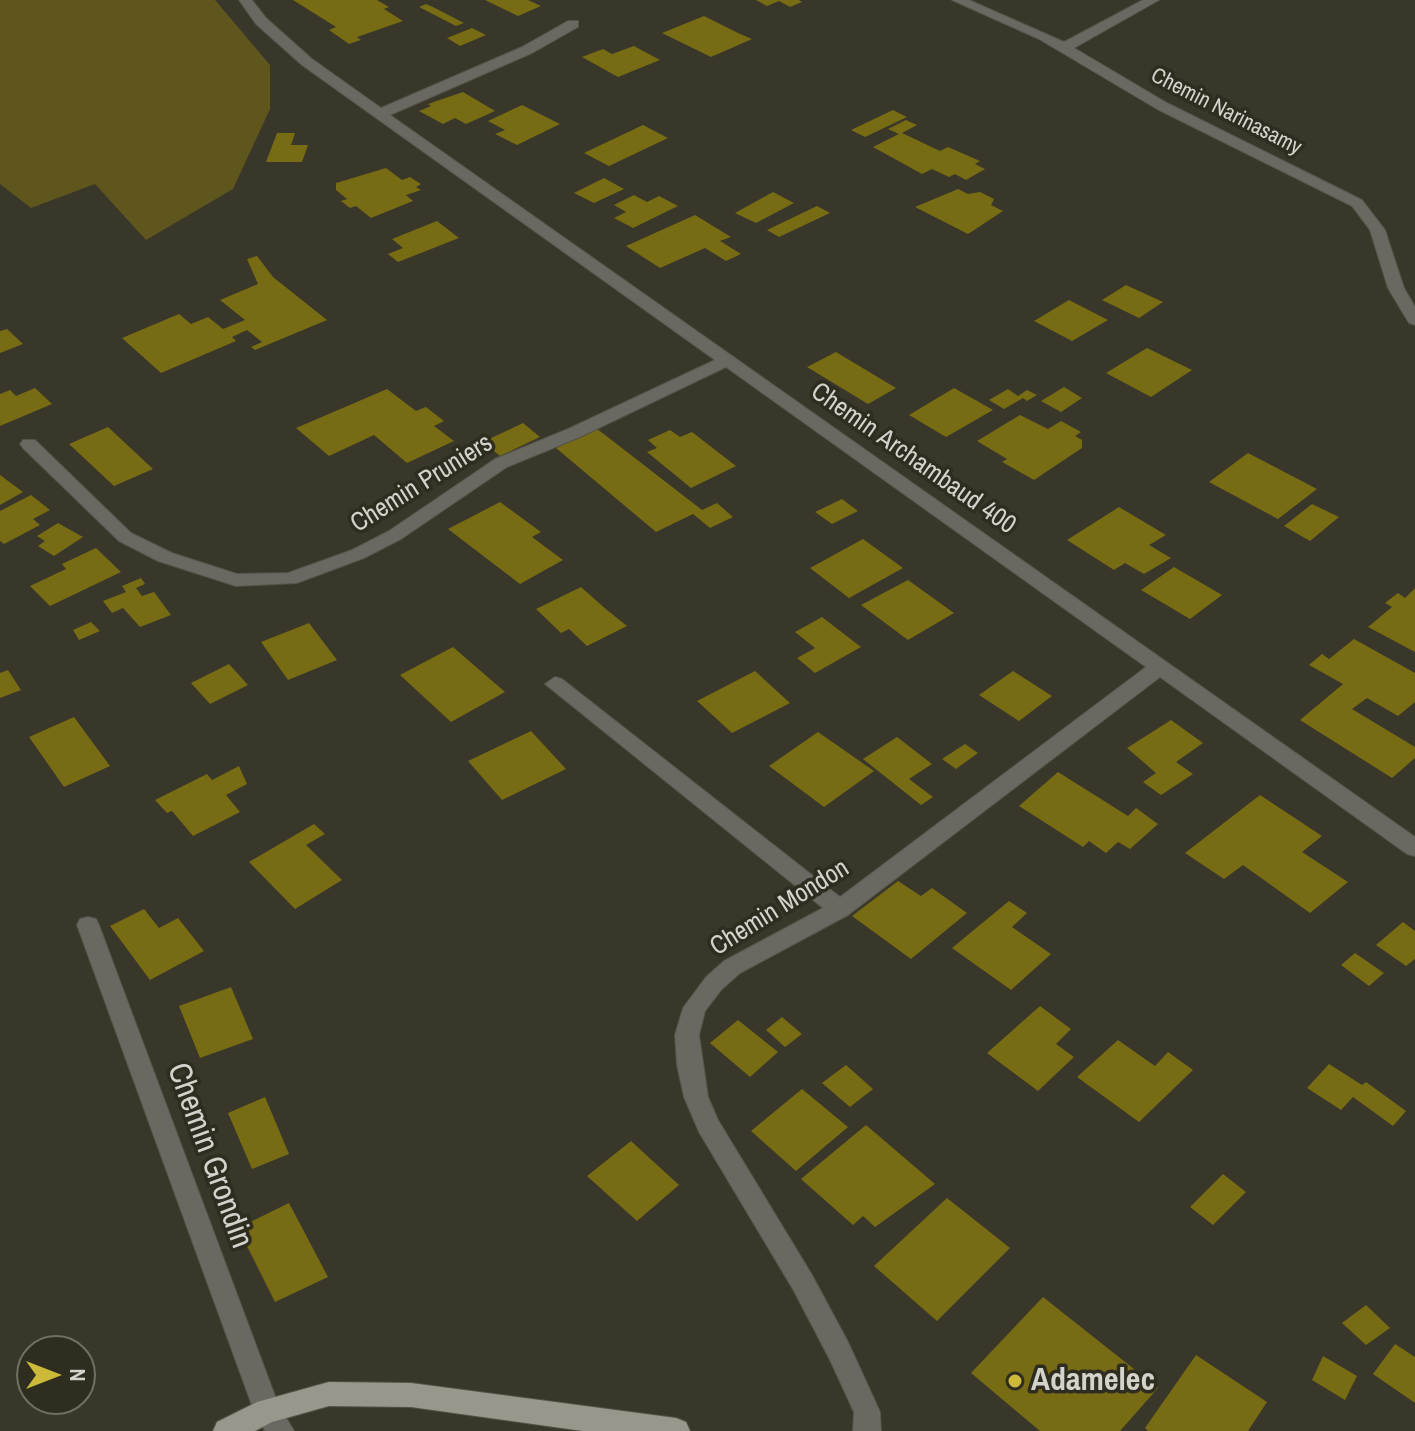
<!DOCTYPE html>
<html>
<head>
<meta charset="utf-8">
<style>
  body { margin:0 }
  #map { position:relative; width:1415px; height:1431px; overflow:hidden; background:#39372a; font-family:"Archivo Narrow",sans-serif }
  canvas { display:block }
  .north { position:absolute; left:16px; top:1335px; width:80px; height:80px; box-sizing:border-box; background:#2f2d20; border:2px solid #716f64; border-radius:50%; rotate:90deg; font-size:22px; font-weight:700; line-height:32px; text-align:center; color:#d4d3cb }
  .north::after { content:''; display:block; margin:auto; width:28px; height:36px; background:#ccb939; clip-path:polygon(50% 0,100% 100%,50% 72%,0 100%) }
</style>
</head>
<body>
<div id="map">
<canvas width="1415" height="1431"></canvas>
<div class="north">N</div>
</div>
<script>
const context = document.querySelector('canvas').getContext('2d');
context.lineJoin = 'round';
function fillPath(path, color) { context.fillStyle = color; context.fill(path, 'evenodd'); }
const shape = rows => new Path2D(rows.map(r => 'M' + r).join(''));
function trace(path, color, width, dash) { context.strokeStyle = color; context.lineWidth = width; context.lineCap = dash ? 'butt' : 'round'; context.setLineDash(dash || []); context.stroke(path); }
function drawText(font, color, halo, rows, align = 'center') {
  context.font = font + ' "Archivo Narrow",sans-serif'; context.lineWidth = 7; context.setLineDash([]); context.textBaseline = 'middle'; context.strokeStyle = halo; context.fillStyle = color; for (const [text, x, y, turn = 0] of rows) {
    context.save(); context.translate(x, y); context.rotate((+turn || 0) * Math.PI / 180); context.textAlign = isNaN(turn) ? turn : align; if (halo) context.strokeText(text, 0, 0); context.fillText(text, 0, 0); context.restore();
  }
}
const green = shape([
  [0,0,215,0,270,65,270,109,233,189,146,240,95,184,31,208,0,184]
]);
const building = shape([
  [293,0,377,0,389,7,384,9,403,21,357,37,361,40,349,44,329,30,336,27],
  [485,0,528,0,541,6,518,16],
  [756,0,799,0,802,2,790,7,779,1,767,6],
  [426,4,433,7,464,23,456,26,419,7],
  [704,16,740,34,752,39,711,57,662,33],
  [472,28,486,35,460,46,447,38],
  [634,46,660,60,618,77,582,57,603,49,612,54],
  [463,92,495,111,466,124,455,118,443,124,419,111,431,106,428,104],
  [522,105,560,124,517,145,495,134,505,130,488,121],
  [893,110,907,117,865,137,851,130],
  [906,120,917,125,902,133,940,151,948,147,980,161,975,164,985,169,966,180,955,174,949,177,932,169,922,174,873,147,899,134,888,129],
  [643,125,668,138,609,166,584,153],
  [277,133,295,133,291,145,308,145,302,162,266,162],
  [386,168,402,180,410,177,421,184,416,187,421,190,406,195,413,201,371,218,356,206,350,208,341,201,347,199,336,190,336,183],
  [604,178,624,189,594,203,574,193],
  [958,189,968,194,980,192,994,199,991,205,1003,211,968,234,915,207],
  [773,192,794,203,756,223,735,213],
  [634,195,647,202,659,196,678,206,633,228,614,218,626,212,614,205],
  [817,206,830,213,779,237,767,230],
  [695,215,731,237,720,241,741,254,726,261,705,248,660,268,626,246],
  [437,221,459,238,398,262,388,254,403,248,392,239],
  [257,256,273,277,327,320,255,350,251,347,262,342,247,330,232,337,236,341,161,373,122,338,179,314,191,324,208,317,223,329,245,320,220,300,258,284,247,259],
  [1126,285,1163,302,1139,318,1102,300],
  [1069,300,1108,320,1072,341,1034,321],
  [7,329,23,344,0,353,0,331],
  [1147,348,1192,370,1151,397,1106,373],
  [836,352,896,388,868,404,807,367],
  [1064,387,1082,398,1061,412,1041,401],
  [35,388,52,404,0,426,0,394,10,390,16,396],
  [954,388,993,410,946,437,909,415],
  [387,389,416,411,426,407,444,421,434,426,454,441,407,463,374,435,329,456,296,428],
  [1008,389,1018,396,1027,390,1037,395,1027,401,1023,398,1004,409,989,400],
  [1020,415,1048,429,1061,421,1081,432,1075,436,1082,440,1082,448,1034,480,1002,462,1007,459,977,441],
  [523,423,540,437,500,456,483,442],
  [108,427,153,469,114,486,69,444],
  [596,428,702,510,717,503,733,517,710,528,693,514,656,532,556,448],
  [670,430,680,437,692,432,736,466,691,488,647,452,657,448,648,440],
  [1248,453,1317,489,1278,519,1209,482],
  [0,475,23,492,0,505],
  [31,495,50,510,33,519,40,525,4,544,0,541,0,511],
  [842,499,858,511,832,524,815,512],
  [500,502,541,532,532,537,563,560,520,584,448,529],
  [1312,504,1339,517,1310,541,1284,526],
  [1119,507,1166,535,1149,545,1171,558,1144,574,1125,563,1114,570,1067,540],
  [58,523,83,537,54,556,38,546,45,541,37,536],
  [863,539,903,568,849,598,810,568],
  [96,548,121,572,50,606,30,586,66,569,62,564],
  [1174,567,1222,595,1190,619,1141,590],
  [141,578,145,584,136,588,142,596,154,592,171,615,140,627,123,608,112,613,103,601,126,592,122,586],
  [908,580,954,613,908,640,861,605],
  [581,587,607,610,627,626,587,646,569,629,561,633,536,609],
  [1415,588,1415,652,1368,627,1392,607,1385,603,1398,593,1405,598],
  [822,617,861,647,815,673,797,658,815,648,795,632],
  [91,622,100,631,79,640,73,630],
  [309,623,337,660,288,680,261,642],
  [1354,639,1415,673,1415,702,1398,716,1367,698,1352,709,1415,747,1415,758,1392,778,1300,720,1343,684,1309,665,1322,654,1329,659],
  [453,647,505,692,451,722,400,675],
  [229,664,248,685,210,704,191,683],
  [8,670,21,690,0,698,0,673],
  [755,671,790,703,732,733,697,701],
  [1013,671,1052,696,1019,721,979,695],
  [74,717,110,766,64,787,29,737],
  [1171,720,1203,743,1176,762,1193,774,1161,795,1143,782,1156,773,1127,748],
  [531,731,566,769,502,800,468,761],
  [818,732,874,771,824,807,769,766],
  [897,737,932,764,909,779,933,797,921,805,863,759],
  [965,744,978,753,956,769,942,759],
  [239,766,247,784,226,795,240,812,193,836,172,811,167,813,155,800,207,774,212,780],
  [1058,772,1128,816,1136,808,1158,824,1130,849,1118,842,1106,853,1089,841,1083,847,1019,806],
  [1260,795,1322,836,1302,852,1348,882,1310,913,1243,865,1224,879,1185,853],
  [314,824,325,834,306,845,342,880,295,909,249,862],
  [898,881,921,896,932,888,967,913,911,959,852,916],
  [1009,901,1027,913,1012,927,1051,954,1011,990,952,948],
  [144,909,159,928,178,918,204,951,150,980,110,926],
  [1403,922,1415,931,1415,959,1406,966,1376,945],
  [1355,953,1384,973,1369,986,1341,965],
  [231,987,253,1039,200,1058,179,1006],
  [1040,1006,1071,1029,1056,1044,1074,1057,1038,1091,987,1053],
  [782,1017,802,1034,785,1047,766,1030],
  [738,1020,778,1052,750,1077,710,1043],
  [1118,1040,1155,1066,1168,1052,1193,1070,1139,1122,1077,1077],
  [1329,1064,1362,1085,1366,1082,1406,1111,1393,1126,1353,1097,1341,1110,1307,1088],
  [846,1065,873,1089,850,1107,822,1083],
  [802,1089,848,1127,796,1171,751,1131],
  [265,1097,289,1154,252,1169,228,1113],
  [866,1125,935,1184,875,1227,863,1216,853,1225,801,1179],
  [631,1141,679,1185,637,1221,587,1176],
  [1223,1174,1246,1192,1213,1225,1190,1207],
  [947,1198,1010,1248,937,1321,874,1266],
  [289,1203,328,1277,275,1302,238,1228],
  [1043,1297,1158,1388,1120,1431,1040,1431,971,1373],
  [1366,1305,1390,1328,1366,1345,1342,1323],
  [1395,1344,1415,1357,1415,1403,1373,1374],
  [1196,1355,1267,1402,1248,1431,1148,1431,1145,1428],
  [1323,1356,1357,1376,1345,1400,1312,1380]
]);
const minor = shape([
  [239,0,252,0,266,18,312,59,381,108,522,47,568,21,578,21,578,27,532,53,390,115,1415,837,1415,856,1407,854,1160,677,848,915,740,973,722,989,705,1011,699,1035,708,1097,718,1120,812,1275,848,1342,880,1412,881,1431,853,1431,854,1412,830,1360,794,1291,699,1132,684,1097,677,1065,675,1035,683,1008,706,977,724,961,823,908,545,684,555,677,562,679,840,897,1146,667,726,367,580,437,507,467,401,539,364,558,297,583,236,586,158,561,119,541,23,448,20,444,23,440,35,440,131,533,172,553,237,574,288,573,352,550,389,531,495,459,568,429,715,360,302,65,256,24,239,0],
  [952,0,969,0,1064,42,1143,0,1159,0,1074,48,1167,103,1362,200,1385,230,1404,288,1415,307,1415,325,1409,323,1388,288,1370,230,1352,206,1157,109,1039,39,952,0],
  [88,917,96,919,99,925,278,1404,294,1431,265,1431,254,1411,77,925,80,919,88,917]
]);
const major = shape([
  [329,1382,411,1383,676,1418,686,1422,690,1431,583,1431,411,1407,329,1406,272,1422,255,1431,213,1431,217,1422,257,1402,329,1382]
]);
const markers = [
  [1015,1381,8,"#ccb939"]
];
const farStreetnames = [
  ["Chemin Narinasamy",1226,112,27]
];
const streetNames = [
  ["Chemin Archambaud 400",913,459,35],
  ["Chemin Pruniers",422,484,-32],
  ["Chemin Mondon",780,908,-32]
];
const nearStreetnames = [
  ["Chemin Grondin",209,1156,70]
];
const nearPoinames = [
  ["Adamelec",1031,1381]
];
fillPath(green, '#5e561d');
fillPath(building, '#776b13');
trace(minor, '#555347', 2);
trace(major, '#555347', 2);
fillPath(minor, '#696861');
fillPath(major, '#99978b');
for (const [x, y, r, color] of markers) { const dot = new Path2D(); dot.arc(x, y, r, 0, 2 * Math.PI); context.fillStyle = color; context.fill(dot); trace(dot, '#2f2d20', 3); }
drawText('22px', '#d4d3cb', '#2f2d20', farStreetnames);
drawText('26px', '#d4d3cb', '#2f2d20', streetNames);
drawText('32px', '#d4d3cb', '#2f2d20', nearStreetnames);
drawText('bold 32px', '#d4d3cb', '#2f2d20', nearPoinames, 'left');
</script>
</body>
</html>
